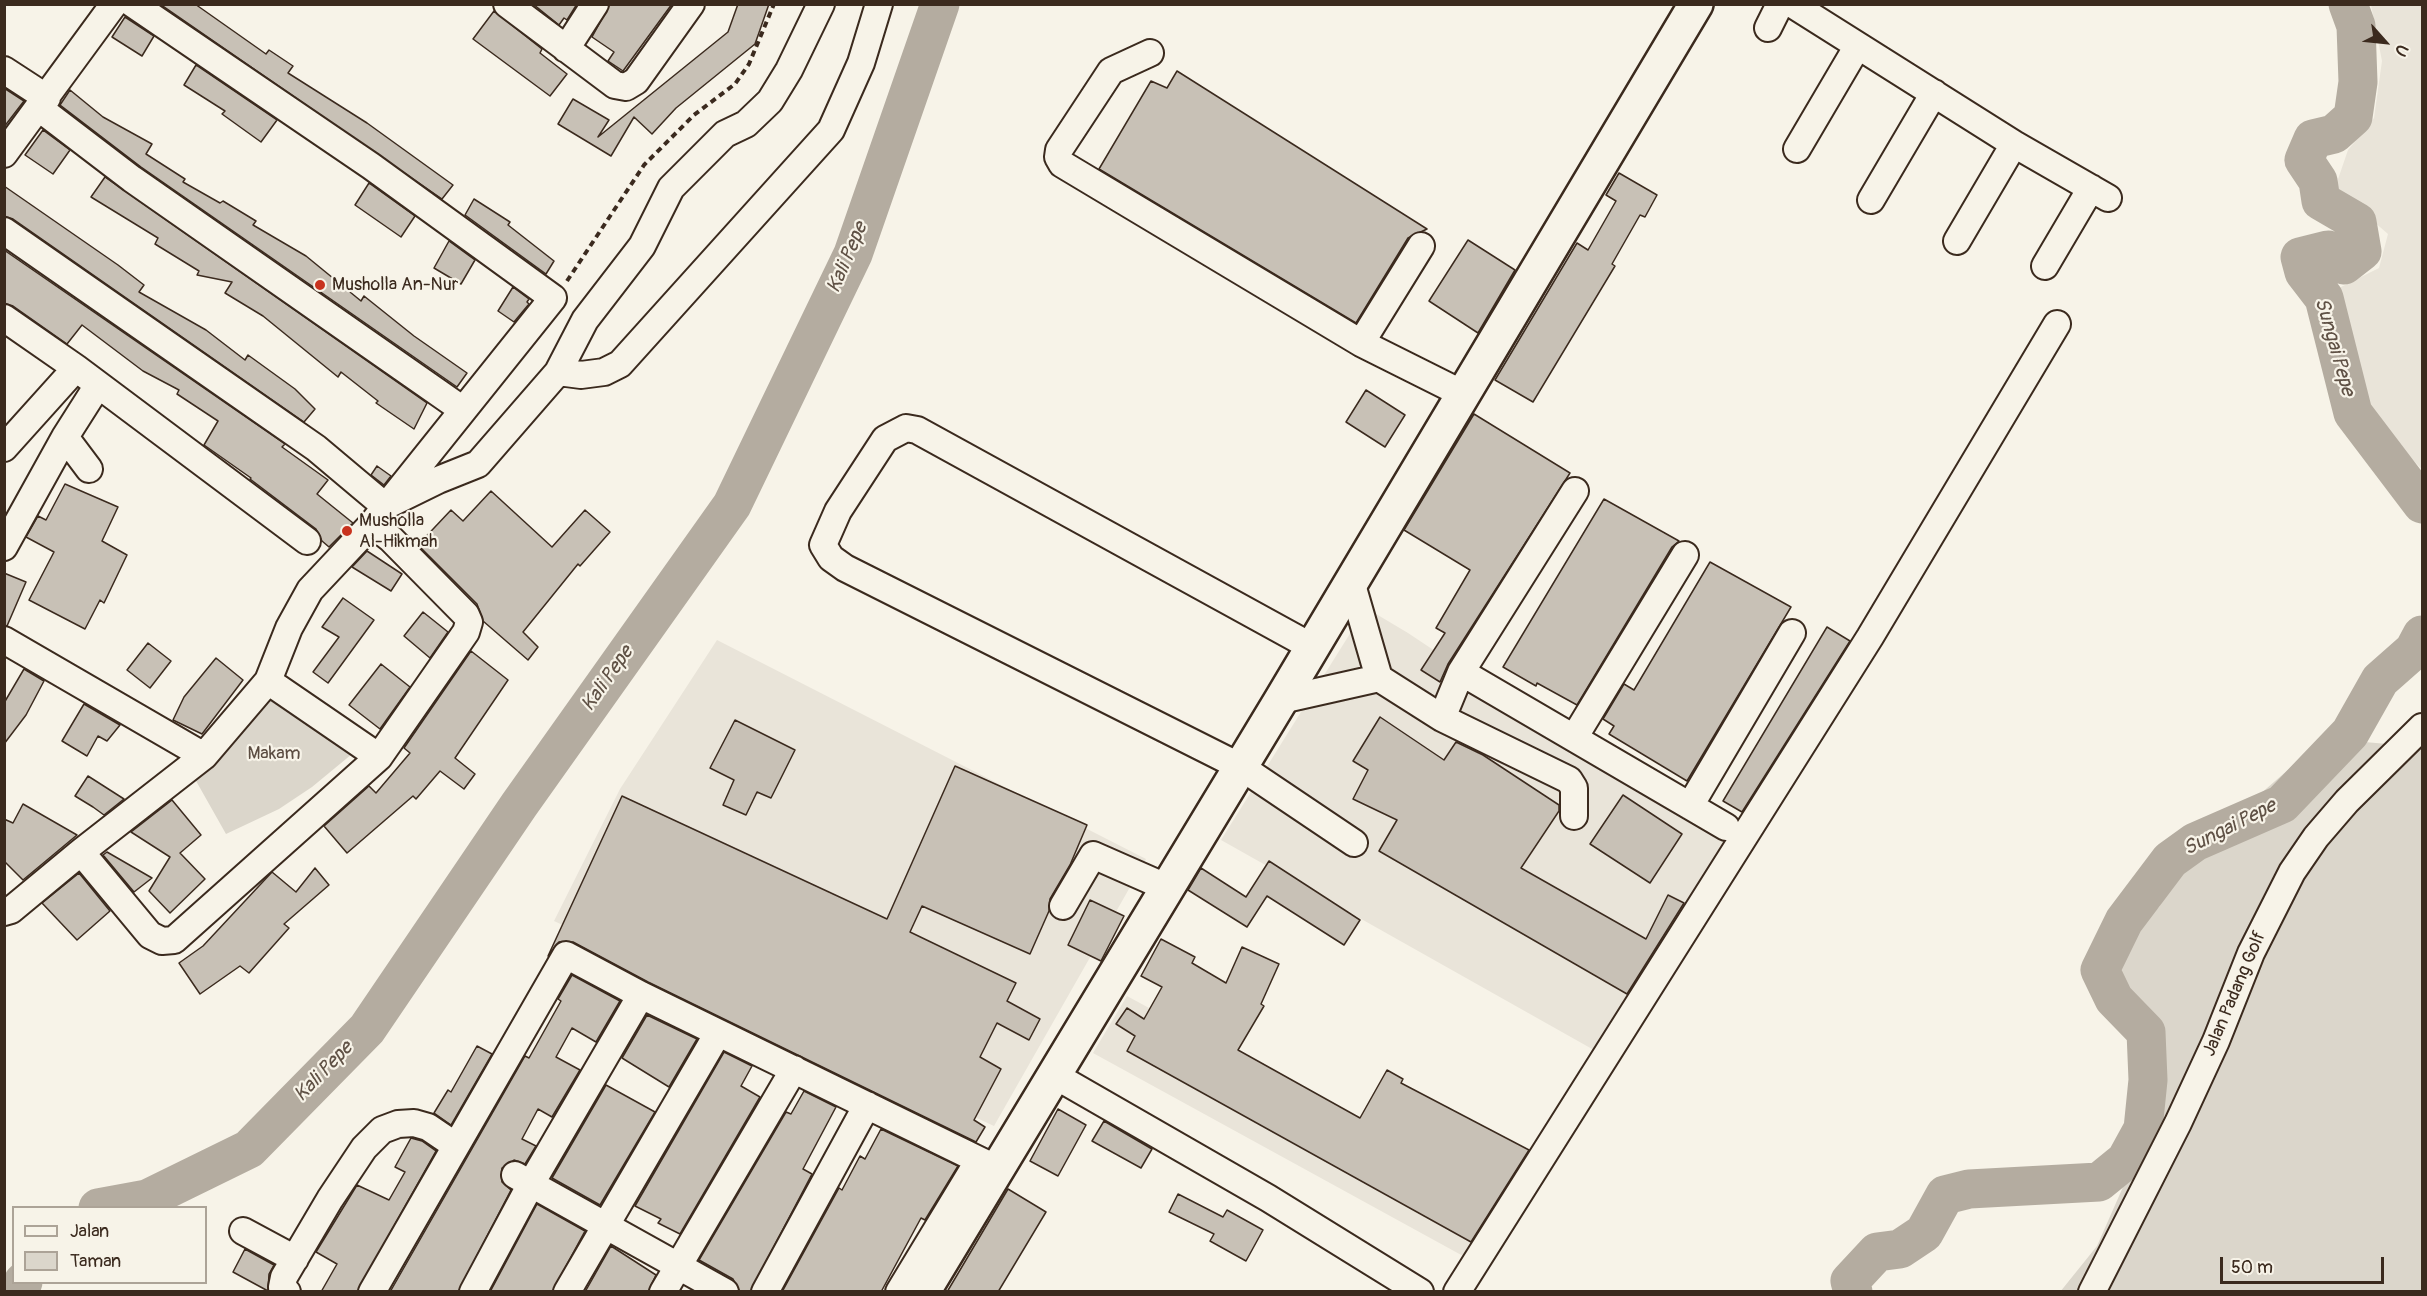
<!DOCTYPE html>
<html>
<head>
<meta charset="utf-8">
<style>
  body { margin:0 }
  #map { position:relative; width:2427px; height:1296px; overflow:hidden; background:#f7f3e8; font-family:Pangolin,sans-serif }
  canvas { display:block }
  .frame { position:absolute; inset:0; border:6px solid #3b2a1e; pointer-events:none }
  .legend { position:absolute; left:12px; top:1206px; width:195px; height:78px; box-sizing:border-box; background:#f7f3e8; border:2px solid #aca397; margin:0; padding:8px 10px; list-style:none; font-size:18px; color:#3b2a1e }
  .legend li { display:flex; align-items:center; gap:12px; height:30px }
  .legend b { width:30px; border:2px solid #aca397 }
  .north { position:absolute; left:2355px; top:12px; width:60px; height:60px; -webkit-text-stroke:4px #f7f3e8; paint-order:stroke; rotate:117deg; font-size:16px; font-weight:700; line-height:24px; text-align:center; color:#3b2a1e }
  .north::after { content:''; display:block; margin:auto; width:21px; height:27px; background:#3b2a1e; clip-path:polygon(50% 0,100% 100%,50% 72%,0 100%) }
  .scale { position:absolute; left:2220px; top:1257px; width:164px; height:27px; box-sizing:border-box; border:3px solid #3b2a1e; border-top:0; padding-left:8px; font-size:18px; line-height:21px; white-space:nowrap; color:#3b2a1e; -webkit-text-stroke:4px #f7f3e8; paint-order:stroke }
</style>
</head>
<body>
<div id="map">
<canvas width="2427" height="1296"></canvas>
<div class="frame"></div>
<ul class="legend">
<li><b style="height:8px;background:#f7f3e8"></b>Jalan</li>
<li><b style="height:16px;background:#dbd6cb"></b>Taman</li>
</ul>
<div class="north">U</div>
<div class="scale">50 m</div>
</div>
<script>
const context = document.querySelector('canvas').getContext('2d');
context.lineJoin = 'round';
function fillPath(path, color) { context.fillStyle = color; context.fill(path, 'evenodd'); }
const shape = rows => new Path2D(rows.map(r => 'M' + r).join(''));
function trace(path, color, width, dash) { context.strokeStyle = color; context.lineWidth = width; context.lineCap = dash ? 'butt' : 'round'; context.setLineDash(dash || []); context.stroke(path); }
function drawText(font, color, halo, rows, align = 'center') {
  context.font = font + ' Pangolin,sans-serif'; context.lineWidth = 4.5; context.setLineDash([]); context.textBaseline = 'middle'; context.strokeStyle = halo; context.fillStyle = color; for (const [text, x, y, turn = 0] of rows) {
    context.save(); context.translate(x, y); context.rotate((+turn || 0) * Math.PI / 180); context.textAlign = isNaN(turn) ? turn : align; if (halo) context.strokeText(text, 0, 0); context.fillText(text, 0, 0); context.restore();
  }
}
const built = shape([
  [2371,5,2422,5,2422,469,2368,418,2333,291,2379,268,2388,234,2335,188,2348,150,2374,118,2382,61],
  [1366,608,1408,633,1570,741,1736,836,1601,1054,1221,840],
  [717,640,1146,859,994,1126,554,921,620,789],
  [1127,996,1504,1201,1474,1262,1093,1053]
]);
const green = shape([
  [268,696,280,696,352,754,312,787,279,809,226,834,191,772],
  [2353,741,2422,747,2422,1291,2060,1292,2097,1246,2153,1119,2130,1089,2146,1064,2141,1038,2117,1010,2105,991,2125,938,2159,907,2176,876,2259,795,2297,762,2321,779]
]);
const river = shape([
  [2348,4,2356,26,2358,82,2353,117,2334,134,2313,139,2304,160,2318,181,2321,201,2357,222,2362,251,2344,265,2328,250,2300,257,2304,272,2324,298,2353,413,2422,504],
  [98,1208,147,1199,249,1149,367,1029,519,805,732,505,853,254,940,4],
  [19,1292,23,1282],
  [1853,1292,1850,1281,1877,1252,1900,1249,1924,1233,1945,1195,1969,1189,2099,1182,2126,1160,2143,1129,2148,1080,2146,1032,2114,999,2100,970,2124,921,2170,860,2195,842,2282,804,2350,733,2380,680,2414,650,2422,635]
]);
const building = shape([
  [160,4,195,4,266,54,269,50,293,66,288,73,367,123,453,185,442,199,160,4],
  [533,4,577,4,567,20,564,18,559,25,533,4],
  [610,4,672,4,623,71,608,61,614,52,592,37,610,4],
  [738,4,769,4,755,44,676,108,652,134,634,117,611,156,558,124,573,99,609,120,598,137,728,32,738,4],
  [494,11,542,49,540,53,567,74,550,96,473,39,494,11],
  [125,17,154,36,142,56,112,37,125,17],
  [196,65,277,120,261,142,222,114,225,111,184,85,196,65],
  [1177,71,1427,229,1408,238,1356,323,1099,169,1151,81,1167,88,1177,71],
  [4,88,24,101,4,127,4,88],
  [70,90,103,117,152,144,146,154,185,179,183,182,220,203,223,201,256,221,253,225,306,256,361,301,364,296,414,336,467,373,457,387,141,167,60,105,70,90],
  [43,130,70,150,53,174,25,155,43,130],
  [1619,173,1657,195,1645,217,1640,215,1612,264,1615,266,1533,402,1495,380,1577,243,1588,250,1616,201,1606,195,1619,173],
  [105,177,427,403,414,429,376,403,378,401,341,372,338,377,263,316,225,293,232,282,197,275,199,271,155,244,158,238,91,197,105,177],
  [369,183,415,216,401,237,355,205,369,183],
  [4,186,118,265,144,285,139,292,206,330,245,360,248,355,295,389,315,409,304,422,13,219,4,216,4,186],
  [474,199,510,222,508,225,554,261,546,274,465,215,474,199],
  [1468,240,1515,270,1478,333,1429,301,1468,240],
  [449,241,475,260,461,284,434,268,449,241],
  [4,250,285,444,282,447,328,480,317,494,353,523,329,547,322,541,316,529,250,479,251,478,204,445,218,421,177,394,179,390,143,371,82,325,67,344,13,306,4,303,4,250],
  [513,287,529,299,527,302,529,304,514,322,498,311,513,287],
  [1366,390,1405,415,1385,447,1346,422,1366,390],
  [1474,414,1570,473,1448,664,1440,682,1421,670,1445,633,1436,628,1470,570,1404,530,1474,414],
  [377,466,391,476,384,485,371,475,377,466],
  [65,484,118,507,102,541,127,555,104,603,100,600,85,629,29,600,54,552,26,537,38,516,46,520,65,484],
  [491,491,552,547,585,510,610,532,580,566,578,564,523,632,538,647,528,660,483,621,477,604,418,545,451,510,463,521,491,491],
  [1604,499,1679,541,1672,547,1577,705,1537,683,1536,686,1503,667,1604,499],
  [367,551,402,574,391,591,352,567,367,551],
  [1710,562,1791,607,1687,781,1609,734,1614,726,1603,719,1624,684,1634,690,1710,562],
  [4,573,26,582,7,626,4,625,4,573],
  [343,598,374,620,328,683,313,672,339,637,322,627,343,598],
  [423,612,448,632,430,658,404,636,423,612],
  [1827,627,1850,641,1742,812,1723,801,1827,627],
  [148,643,171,661,150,688,127,670,148,643],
  [471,651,508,680,455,758,475,774,464,789,440,771,416,799,413,796,347,853,324,826,369,786,376,793,410,753,404,748,471,651],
  [216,658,243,680,202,734,173,720,184,697,216,658],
  [381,664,410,687,380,729,349,705,381,664],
  [24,669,44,681,26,715,4,744,4,703,24,669],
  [84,704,120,725,107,741,98,736,87,756,62,741,84,704],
  [1380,717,1444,760,1456,742,1483,755,1559,805,1559,811,1521,868,1646,939,1668,895,1684,903,1627,994,1379,851,1397,820,1353,799,1368,770,1353,761,1380,717],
  [735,720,795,750,771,798,757,792,746,815,723,805,734,780,710,768,735,720],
  [955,766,1087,825,1070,865,1050,899,1049,911,1030,954,922,906,910,932,1016,983,1007,1001,1040,1019,1029,1040,997,1023,980,1057,1001,1069,974,1120,985,1127,976,1142,648,982,573,942,559,942,548,956,622,796,887,919,955,766],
  [88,776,124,799,104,815,93,807,75,796,88,776],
  [1623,795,1682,834,1650,883,1590,844,1623,795],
  [172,800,201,835,180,853,205,879,170,913,149,891,170,857,131,832,172,800],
  [23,804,77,835,23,880,4,861,4,819,13,823,23,804],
  [107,852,152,878,134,892,103,855,107,852],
  [1269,861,1360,920,1344,945,1267,896,1247,927,1188,890,1201,868,1246,897,1269,861],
  [315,868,329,885,284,924,289,928,249,973,240,966,200,994,179,963,203,946,272,872,296,892,315,868],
  [79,873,110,911,77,940,42,903,79,873],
  [1090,900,1124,916,1101,961,1068,945,1090,900],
  [1161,939,1195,957,1192,963,1226,983,1242,947,1279,964,1261,1004,1264,1006,1238,1050,1360,1118,1387,1070,1403,1079,1401,1083,1529,1150,1471,1242,1127,1051,1135,1036,1116,1024,1127,1008,1144,1019,1162,987,1141,976,1161,939],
  [572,975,620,1001,596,1042,572,1028,556,1057,580,1070,552,1117,538,1109,522,1139,536,1146,525,1164,514,1160,502,1168,502,1182,511,1190,458,1292,390,1292,525,1056,529,1058,561,1001,558,999,572,975],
  [647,1015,697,1039,669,1087,622,1058,647,1015],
  [477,1046,492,1054,451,1125,434,1113,448,1090,451,1092,477,1046],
  [724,1052,752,1066,741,1086,760,1097,680,1234,658,1223,661,1219,635,1206,724,1052],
  [606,1085,655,1112,600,1205,552,1178,606,1085],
  [804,1091,836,1107,803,1169,812,1174,750,1292,740,1292,733,1279,699,1260,786,1112,791,1114,804,1091],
  [1058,1109,1086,1125,1058,1176,1030,1161,1058,1109],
  [1104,1121,1152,1149,1141,1168,1092,1141,1104,1121],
  [881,1129,958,1166,925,1220,921,1218,881,1292,782,1292,839,1188,842,1190,860,1156,865,1159,881,1129],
  [411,1138,422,1141,436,1151,357,1292,321,1292,337,1264,316,1252,357,1185,389,1200,405,1172,395,1167,411,1138],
  [1008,1189,1046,1212,998,1292,947,1292,1008,1189],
  [1178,1194,1223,1217,1227,1210,1263,1230,1246,1261,1210,1241,1214,1234,1169,1212,1178,1194],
  [537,1204,585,1231,552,1292,490,1292,537,1204],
  [611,1246,656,1275,648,1292,585,1292,611,1246],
  [245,1249,274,1265,269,1274,268,1291,233,1272,245,1249]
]);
const path = shape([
  [567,281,644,165,694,115,735,84,749,64,774,4]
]);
const minor = shape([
  [507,4,615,85,626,87,636,81,691,4],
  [1792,4,2014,144,2108,198],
  [1768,28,1780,4],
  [566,49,595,4],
  [1150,53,1111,71,1059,150,1058,157,1062,164,1361,343,1463,394],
  [4,70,47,98],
  [39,108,132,179,463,410],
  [1797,149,1857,47],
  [4,154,114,4],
  [1871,200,1934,93],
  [4,231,316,448,385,506,438,480,478,464,558,372,585,320,642,246,671,188,725,134,746,124,770,101,789,70,821,4],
  [1957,241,2014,144],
  [2045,266,2091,188],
  [4,318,76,368,4,448],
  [1361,343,1421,246],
  [76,368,307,541],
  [558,372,581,375,604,372,620,364,831,130,861,63,879,4],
  [65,437,89,469],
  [4,547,65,437,98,385],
  [1351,581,1379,678],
  [4,640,204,756],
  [1312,647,917,430,906,428,885,439,838,511,823,545,831,558,845,568,1241,767,1354,843],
  [1461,672,1726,827],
  [268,681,379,757],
  [1281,700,1379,678,1442,718,1569,780,1574,788,1574,816],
  [1442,718,1461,672,1575,491],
  [1574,738,1685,555],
  [1690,806,1792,633],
  [81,852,150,935,162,941,174,940,379,757,466,632,469,622,466,615,391,539,372,524],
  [1063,906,1093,855,1168,888],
  [4,912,11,910,81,852,204,756,268,681,289,628,310,590,372,524,553,298,371,166,133,4],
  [1054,1075,1268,1198,1420,1292],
  [515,1175,725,1292],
  [243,1231,295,1259],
  [287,1292,282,1287,284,1277,330,1199,364,1148,382,1130,398,1124,414,1123,428,1127,456,1146],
  [372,1292,566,955,641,995,989,1165],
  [473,1292,532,1182,641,995],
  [567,1292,718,1033],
  [663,1292,794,1069],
  [765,1292,867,1105],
  [899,1292,979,1160],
  [1457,1292,1870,637,2057,324],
  [2092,1292,2178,1123,2216,1041,2251,953,2292,872,2316,837,2347,801,2422,727]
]);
const major = shape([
  [923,1292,1281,700,1696,4]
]);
const markers = [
  [320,285,6,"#c8321e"],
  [347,531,6,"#c8321e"]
];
const poiNames = [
  ["Musholla An-Nur",332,285],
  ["Musholla",359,521],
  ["Al-Hikmah",359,542]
];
const parkNames = [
  ["Makam",274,754]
];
const streetNames = [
  ["Jalan Padang Golf",2235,994,-67]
];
const waterNames = [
  ["Kali Pepe",848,258,-67],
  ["Sungai Pepe",2334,347,74],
  ["Kali Pepe",608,679,-55],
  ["Sungai Pepe",2230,828,-27],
  ["Kali Pepe",324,1072,-46]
];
fillPath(built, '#e9e4d9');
fillPath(green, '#dbd6cb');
trace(river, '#b4aca0', 39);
fillPath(building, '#c8c1b6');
trace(building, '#3b2a1e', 1.5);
trace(minor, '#3b2a1e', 30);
trace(major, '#3b2a1e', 38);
trace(path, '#3b2a1e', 4, [6, 4.5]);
trace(minor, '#f7f3e8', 26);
trace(major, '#f7f3e8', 33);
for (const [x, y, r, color] of markers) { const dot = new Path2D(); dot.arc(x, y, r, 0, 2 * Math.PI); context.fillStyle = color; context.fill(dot); trace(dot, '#f7f3e8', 2); }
drawText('18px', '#3b2a1e', '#f7f3e8', poiNames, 'left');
drawText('18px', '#5b4c41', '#f7f3e8', parkNames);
drawText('18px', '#3b2a1e', '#f7f3e8', streetNames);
drawText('italic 20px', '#5f5145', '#f7f3e8', waterNames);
</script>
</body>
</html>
